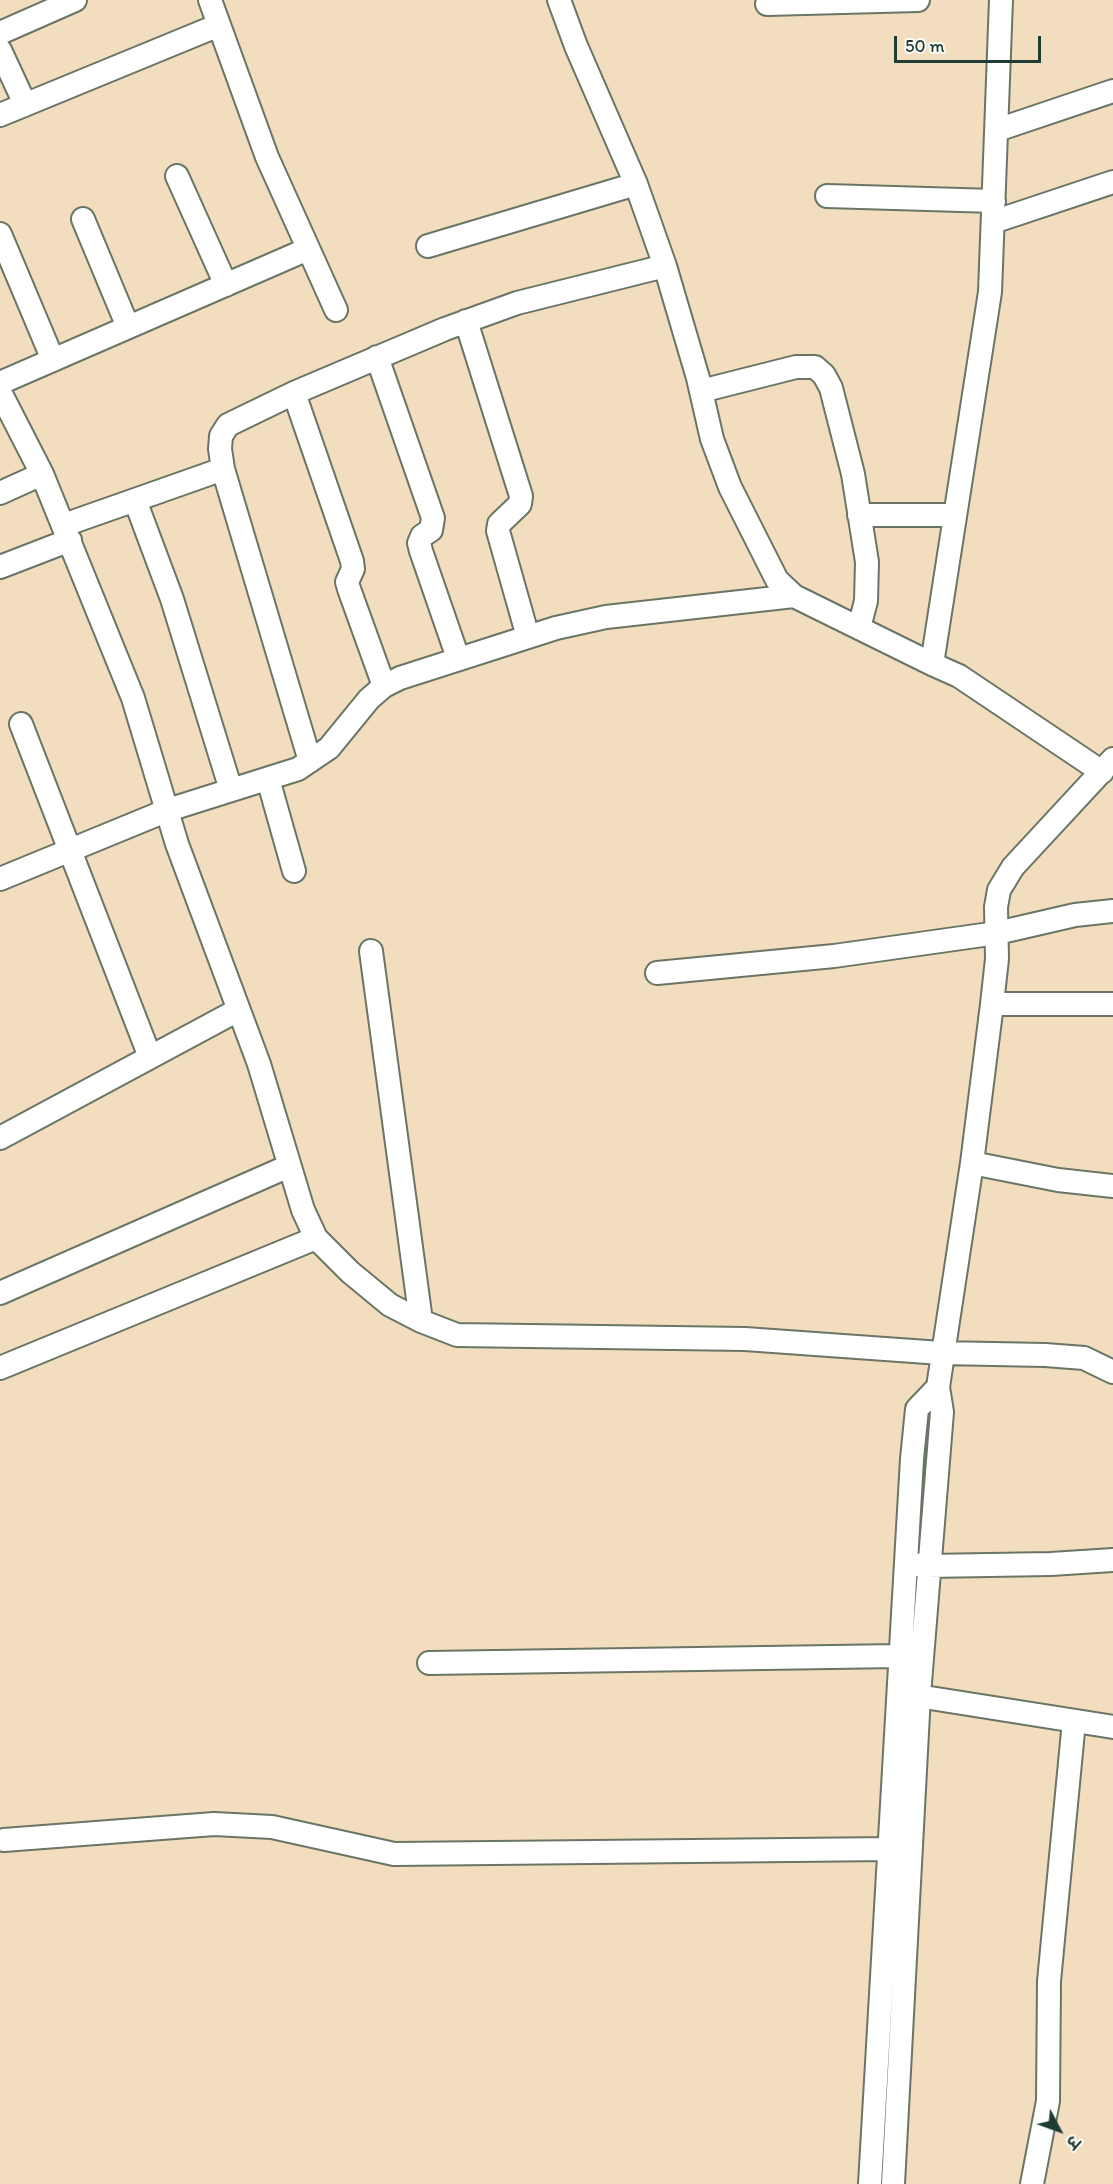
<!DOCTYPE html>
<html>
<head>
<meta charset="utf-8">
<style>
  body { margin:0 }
  #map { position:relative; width:1113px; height:2184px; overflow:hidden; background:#f3ddbf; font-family:Itim,"Playpen Sans Deva",sans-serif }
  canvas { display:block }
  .north { position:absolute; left:1029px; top:2100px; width:60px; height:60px; -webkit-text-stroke:4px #fdfcf7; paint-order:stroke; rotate:131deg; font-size:16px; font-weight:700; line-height:24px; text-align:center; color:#1f3d34 }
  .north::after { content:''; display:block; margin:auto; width:21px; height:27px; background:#1f3d34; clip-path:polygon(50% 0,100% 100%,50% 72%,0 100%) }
  .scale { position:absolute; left:894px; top:36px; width:147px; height:27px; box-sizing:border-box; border:3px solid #1f3d34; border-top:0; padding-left:8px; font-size:18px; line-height:21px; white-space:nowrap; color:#1f3d34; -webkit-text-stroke:4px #fdfcf7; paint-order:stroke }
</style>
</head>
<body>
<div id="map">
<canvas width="1113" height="2184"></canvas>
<div class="north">उ</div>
<div class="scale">50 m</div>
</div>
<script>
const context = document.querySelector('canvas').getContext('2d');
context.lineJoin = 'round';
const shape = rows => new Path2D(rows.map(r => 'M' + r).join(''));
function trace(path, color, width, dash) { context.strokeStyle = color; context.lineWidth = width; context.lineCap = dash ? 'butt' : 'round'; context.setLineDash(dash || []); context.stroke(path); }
const minor = shape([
  [210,0,267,157,336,310],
  [559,0,576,46,636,184,665,266,698,378,712,439,730,487,777,580,794,596,932,664],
  [1001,0,990,292,932,664,959,676,1102,772],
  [767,4,918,0],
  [0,33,75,0],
  [0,50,25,104],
  [0,115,219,25],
  [997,130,1113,91],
  [177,176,226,285],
  [827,196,994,201],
  [83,219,128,327],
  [993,222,1113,182],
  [0,234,53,360],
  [428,246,636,184],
  [466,321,521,496,520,504,499,524,498,531,528,637],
  [377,357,433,518,431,530,422,536,419,543,421,551,458,658],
  [0,383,308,249],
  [701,391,796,367,815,367,824,375,831,388,853,474,867,562,866,601,859,628],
  [0,392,42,474,133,698,177,844,259,1064,303,1210,316,1238,350,1272,390,1305,421,1321,457,1335,745,1339,941,1353,1045,1355,1084,1358,1113,1372],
  [294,393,352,561,353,569,347,582,349,589,384,686],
  [0,493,42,474],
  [135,500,172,599,231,790],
  [859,515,955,515],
  [64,525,223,469],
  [0,567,70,540],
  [21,724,150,1057],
  [310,761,223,469,220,449,221,436,228,425,294,393,445,329,517,303,665,266],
  [268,779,294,871],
  [0,879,168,810,298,769,329,748,369,699,384,686,400,678,556,628,606,617,794,596],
  [371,951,421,1321],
  [657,973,834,956,997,933,1075,915,1113,911],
  [992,1004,1113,1004],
  [0,1138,238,1010],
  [972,1163,1058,1180,1113,1186],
  [0,1293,289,1166],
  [0,1368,316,1238],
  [912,1564,927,1566,1051,1564,1113,1560],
  [429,1663,899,1656],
  [905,1694,1113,1727],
  [4,1840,214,1824,272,1827,394,1854,890,1849],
  [870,2184,912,1459,917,1409,938,1387],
  [893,2184,919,1695,942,1412,938,1387,972,1163,992,1004,997,959,996,907,999,890,1013,867,1113,759],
  [1032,2184,1048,2101,1049,1981,1074,1721]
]);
trace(minor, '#697565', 26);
trace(minor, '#fff', 22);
</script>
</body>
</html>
